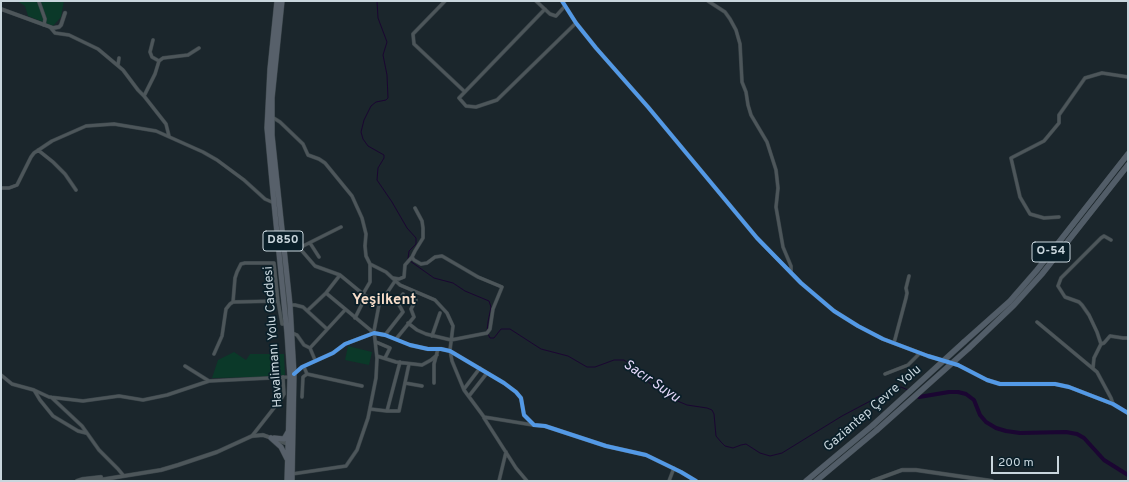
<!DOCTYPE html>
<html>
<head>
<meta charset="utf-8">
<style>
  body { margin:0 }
  #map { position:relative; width:1129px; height:482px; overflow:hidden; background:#1b262c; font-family:Overpass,sans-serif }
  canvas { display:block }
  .frame { position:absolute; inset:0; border:2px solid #c9d6dd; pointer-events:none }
  .scale { position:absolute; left:991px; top:456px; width:68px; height:18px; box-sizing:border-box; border:2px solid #c9d6dd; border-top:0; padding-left:5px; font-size:12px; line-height:14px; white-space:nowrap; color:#c9d6dd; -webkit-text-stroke:3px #0a1f29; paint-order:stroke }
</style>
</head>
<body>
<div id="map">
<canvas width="1129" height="482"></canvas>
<div class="frame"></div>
<div class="scale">200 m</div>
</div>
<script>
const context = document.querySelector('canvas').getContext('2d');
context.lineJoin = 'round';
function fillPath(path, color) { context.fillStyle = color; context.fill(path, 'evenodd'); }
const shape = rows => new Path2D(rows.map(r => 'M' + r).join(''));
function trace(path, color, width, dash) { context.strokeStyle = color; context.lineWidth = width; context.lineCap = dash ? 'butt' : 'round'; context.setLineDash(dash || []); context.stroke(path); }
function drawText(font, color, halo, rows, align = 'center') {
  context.font = font + ' Overpass,sans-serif'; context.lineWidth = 3.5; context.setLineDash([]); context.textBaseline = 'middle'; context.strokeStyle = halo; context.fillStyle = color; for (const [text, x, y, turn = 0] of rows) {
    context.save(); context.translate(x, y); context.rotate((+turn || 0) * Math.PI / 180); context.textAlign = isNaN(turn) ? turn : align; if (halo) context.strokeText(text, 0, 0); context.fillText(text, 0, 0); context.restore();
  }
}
const green = shape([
  [17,1,64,1,61,17,53,26,28,16,25,6],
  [348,346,372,352,369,365,345,360],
  [234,352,246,360,250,354,284,354,285,375,263,377,212,378,218,360]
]);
const stream = shape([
  [377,1,378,18,387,42,383,55,387,75,388,98,386,100,376,102,371,106,364,120,361,132,363,139,368,146,384,155,384,158,378,168,377,180,392,202,407,228,416,238,416,244,409,251,408,259],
  [410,261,434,278,453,283,465,291,489,301,491,307,488,322,487,331],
  [488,334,490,338,494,338,501,329,510,329,541,349,568,356,587,367,595,367,614,360,624,360,628,363,655,388,668,397,687,405,707,408,712,410,714,414,716,436,721,442,725,446,733,448,741,445,746,444,760,453,770,456,782,453,842,416,893,389,901,387,908,390]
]);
const river = shape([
  [919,397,949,392,958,392,966,394,974,400,980,415,986,422,996,428,1006,431,1020,433,1066,432,1077,434,1084,438,1104,460,1128,475]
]);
const minor = shape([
  [445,1,413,34,414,44,465,92],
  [536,1,550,14,556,16,565,6],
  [708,1,725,12,730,19,736,30,740,44,742,82,746,92,748,105,751,115,767,142,776,170,778,188,776,207,783,247,791,266,791,273],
  [39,2,45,19,44,25],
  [545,9,459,98,466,106,476,107,497,100,576,23],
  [50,27,55,33,69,35,98,49,123,70,138,90,144,96,166,124,169,136],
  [153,40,150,52,152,57,159,61],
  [118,65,119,58],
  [144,96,155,74,159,61,163,58,188,55,199,48],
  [272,117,280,122,303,144,308,155,319,159,325,163,352,196,362,218,366,234,365,246,366,256,370,264,370,282,363,294,379,305],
  [38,150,53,162,65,174,76,190],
  [1,188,9,188,17,185,31,157,34,153,52,141,86,126,114,124,156,131,203,152,217,160,244,180,265,199,274,203],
  [1059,217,1044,218,1030,214,1020,197,1011,158,1044,141,1059,123,1059,115,1085,78,1102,73,1128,77],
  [282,233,289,236,315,266,340,275,363,294,365,297,363,302,355,318],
  [310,243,319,257],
  [299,248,341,227],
  [370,264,386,272,400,285,435,300,447,313,453,326,450,350,452,361,464,390,484,417,533,425],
  [393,278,399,279,404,277,405,265,412,257],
  [326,293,374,333],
  [233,302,235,278,237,272,241,264,245,263,274,263,278,301,282,324,286,324],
  [290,305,295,305,303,307,327,329],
  [308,310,326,293,340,275],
  [1037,322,1097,372,1111,398,1113,404],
  [408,323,417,330,426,334,451,340,487,333,490,329,493,309,502,287,478,277,442,256,435,257,427,263,421,264,414,260,412,257,415,251,423,238,423,228,422,221,415,208],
  [292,333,297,335,304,345,310,348,315,360],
  [385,335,403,312,398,303,400,299,403,294],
  [432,336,440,313],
  [396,339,414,317,411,309,416,300],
  [376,342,390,348,385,358],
  [894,343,906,298,907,293,906,288,909,276],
  [1101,344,1104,343,1110,336,1123,338,1128,338],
  [310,348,345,310],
  [214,354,222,336,226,309,230,304,233,302,278,301],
  [377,356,396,362,422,365,431,360,437,355],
  [185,366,209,381],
  [304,367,307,374,362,386],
  [1093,368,1094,358,1101,344,1097,332,1089,315,1082,305,1079,302,1065,297,1058,286,1061,278,1101,238,1104,236,1111,240],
  [885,374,908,365,920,353],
  [1,375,12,384,34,390,49,397,83,401,119,396,143,400,167,395,209,381,290,377],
  [405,383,422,386],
  [434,383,434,364,438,349],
  [464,389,480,368],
  [34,390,40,400,53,416,78,431,86,433],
  [469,396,487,373],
  [51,397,82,426,99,450,118,469,123,475],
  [302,397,303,377,307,374],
  [370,409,387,411,399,411,409,364],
  [387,411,400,362],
  [484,418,516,468,527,481],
  [252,436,281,399,284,394,283,377],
  [292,474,346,466,357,450,368,418,376,378,377,358,374,331,379,305,395,281],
  [499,481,506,452],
  [669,481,674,468]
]);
const tertiary = shape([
  [562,1,576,23,596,48,648,107,757,238,801,283,834,311,858,326,883,339,928,356,958,365,987,380,1000,384,1055,384,1069,387,1113,404,1128,413],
  [1,9,53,28,59,27,61,25,65,13],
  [294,374,302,367,333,353,345,344,374,333,385,335,410,345,428,349,441,349,450,351,504,383,516,392,521,398,524,415,534,425,545,426,606,446,646,455,681,472,696,481],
  [77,481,83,479,101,477],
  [93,481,161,470,178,465,217,452,252,436,263,435,288,444],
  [872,481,902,470,916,470,992,481]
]);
const trunk = shape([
  [277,1,270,69,267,128,274,203,287,333,290,377,287,481],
  [282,1,272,98,272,135,290,305,294,374,292,481],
  [271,438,281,447,287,459],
  [274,438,284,439,288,432]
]);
const motorway = shape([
  [964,342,1010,301,1037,270,1128,154],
  [969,348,1014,305,1042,274,1128,165],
  [806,481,873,425],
  [816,481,877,430]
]);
const motorwayBridge = shape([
  [873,425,964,342],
  [877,430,969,348]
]);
const cycleway = shape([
  [562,1,576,23,596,48,648,107,757,238,801,283,834,311,858,326,883,339,928,356,958,365,987,380,1000,384,1055,384,1069,387,1113,404,1128,413],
  [294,374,302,367,333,353,345,344,374,333,385,335,410,345,428,349,441,349,450,351,504,383,516,392,521,398,524,415,534,425,545,426,606,446,646,455,681,472,696,481]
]);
const shields = [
  [283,241,40],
  [1051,252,38]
];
const shieldNames = [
  ["D850",283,241],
  ["O-54",1051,252]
];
const streetNames = [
  ["Havalimanı Yolu Caddesi",274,337,-94],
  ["Gaziantep Çevre Yolu",873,409,-41]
];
const waterNames = [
  ["Sacır Suyu",651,382,34]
];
const quarterNames = [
  ["Yeşilkent",384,301]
];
fillPath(green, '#0b3929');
trace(stream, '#1b0632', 1);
trace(river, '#1b0632', 4);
trace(minor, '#394348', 4);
trace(tertiary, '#394348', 4.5);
trace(trunk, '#394348', 6);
trace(motorway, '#394348', 6);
trace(minor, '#4d565a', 3);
trace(tertiary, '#4d565a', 3.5);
trace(trunk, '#57606a', 5);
trace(motorway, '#525d68', 5.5);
trace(motorwayBridge, '#394348', 6, []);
trace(motorwayBridge, '#525d68', 5.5);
trace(cycleway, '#5399e6', 4);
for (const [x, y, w] of shields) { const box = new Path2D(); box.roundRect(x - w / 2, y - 10, w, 20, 3); context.fillStyle = '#0a1f29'; context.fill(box); trace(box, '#c9d6dd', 1); }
drawText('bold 12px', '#c9d6dd', null, shieldNames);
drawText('13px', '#c9d6dd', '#0a1f29', streetNames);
drawText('italic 14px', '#e6d9fb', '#0a1f29', waterNames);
drawText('bold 15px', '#f7ddc9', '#0a1f29', quarterNames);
</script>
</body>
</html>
